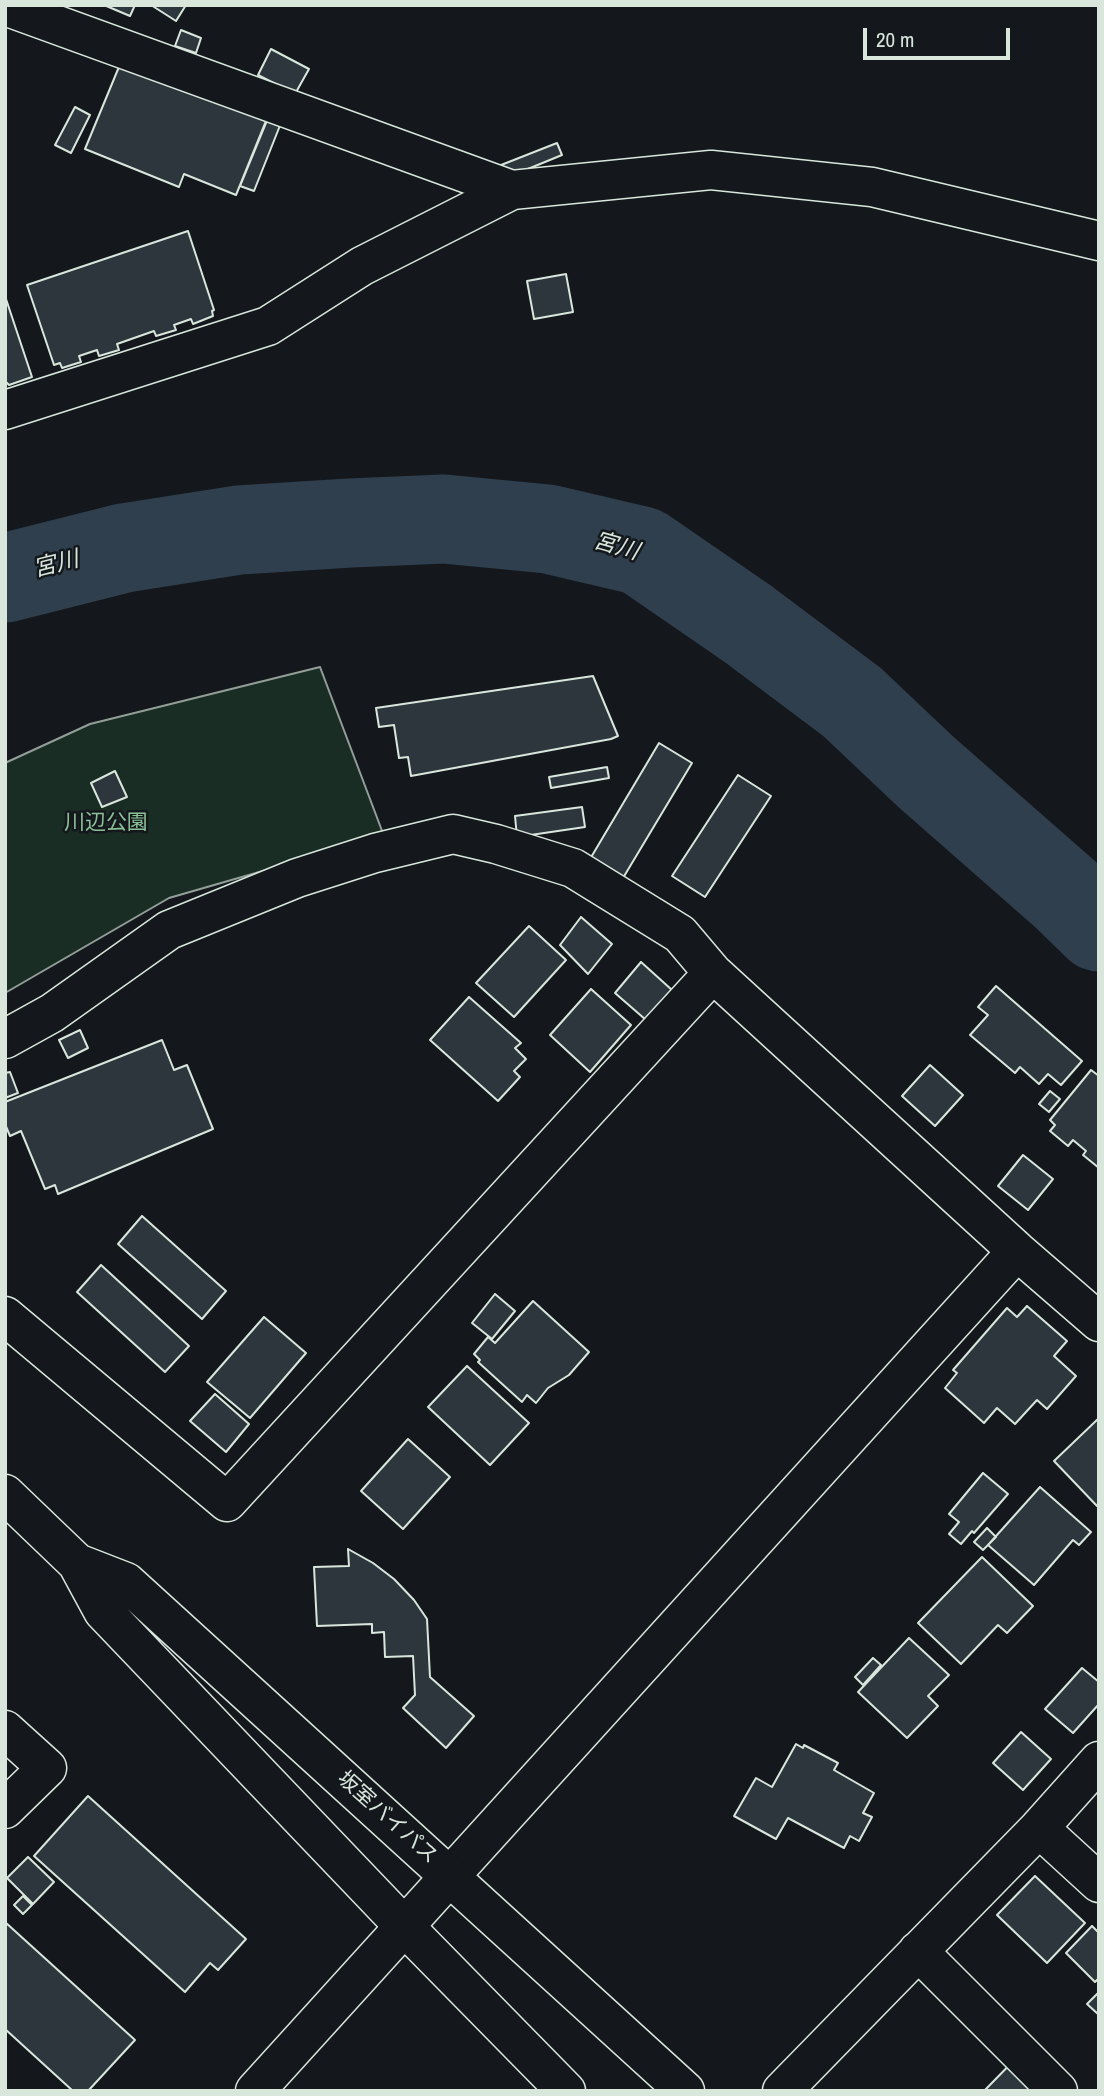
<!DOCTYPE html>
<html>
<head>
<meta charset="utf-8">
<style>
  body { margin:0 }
  #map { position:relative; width:1104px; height:2096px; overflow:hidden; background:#14181c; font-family:"Archivo Narrow",sans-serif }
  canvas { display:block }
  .frame { position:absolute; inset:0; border:7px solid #d8e6dc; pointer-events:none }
  .scale { position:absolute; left:863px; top:28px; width:147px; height:32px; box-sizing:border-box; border:4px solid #d8e6dc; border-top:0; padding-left:9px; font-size:21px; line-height:24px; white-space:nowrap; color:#d8e6dc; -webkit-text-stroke:5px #14181c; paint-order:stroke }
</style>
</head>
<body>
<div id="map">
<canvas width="1104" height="2096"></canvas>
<div class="frame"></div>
<div class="scale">20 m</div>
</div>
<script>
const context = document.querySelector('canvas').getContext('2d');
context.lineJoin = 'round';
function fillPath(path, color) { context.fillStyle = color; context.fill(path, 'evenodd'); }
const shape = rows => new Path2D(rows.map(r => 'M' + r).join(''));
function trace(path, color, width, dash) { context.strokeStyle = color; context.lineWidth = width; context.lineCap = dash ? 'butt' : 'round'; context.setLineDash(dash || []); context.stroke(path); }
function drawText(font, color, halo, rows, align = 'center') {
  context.font = font + ' "Archivo Narrow","Noto Sans JP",sans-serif'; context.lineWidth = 5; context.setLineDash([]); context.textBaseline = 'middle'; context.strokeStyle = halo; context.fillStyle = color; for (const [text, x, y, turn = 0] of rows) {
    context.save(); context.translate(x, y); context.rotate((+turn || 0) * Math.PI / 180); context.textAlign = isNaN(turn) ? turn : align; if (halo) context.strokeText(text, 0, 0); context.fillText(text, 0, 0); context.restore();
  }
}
const green = shape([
  [320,667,384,836,169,898,5,993,5,763,90,724,320,667]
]);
const river = shape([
  [5,578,124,548,239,530,350,523,444,519,548,529,642,551,748,624,852,702,926,772,1065,894,1099,927]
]);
const building = shape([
  [104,5,135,5,130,16,104,5],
  [151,5,186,5,176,21,151,5],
  [181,30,201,38,196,53,175,46,181,30],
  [271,49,309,69,295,94,258,75,271,49],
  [121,62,266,121,236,195,184,174,179,187,85,149,121,62],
  [75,107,90,115,71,153,55,145,75,107],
  [268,118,281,123,254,191,240,186,268,118],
  [557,143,562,155,501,180,496,167,557,143],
  [188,231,214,310,212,311,213,316,193,324,191,319,174,325,176,330,156,336,154,331,117,344,119,350,99,356,97,350,79,356,81,362,62,368,60,363,54,365,27,285,188,231],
  [566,274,573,312,534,319,527,281,566,274],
  [5,296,32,377,9,385,5,381,5,296],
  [593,676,618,736,611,739,411,776,408,757,399,758,394,725,379,727,376,708,593,676],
  [659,743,692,763,623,878,590,859,659,743],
  [607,767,609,778,551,788,549,777,607,767],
  [115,771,127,797,102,807,91,783,115,771],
  [738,775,771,796,705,897,672,876,738,775],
  [582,807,585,827,517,837,515,816,582,807],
  [581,917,612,944,588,974,560,945,581,917],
  [529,926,566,960,514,1017,476,983,529,926],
  [641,962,672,990,646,1020,615,993,641,962],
  [996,986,1082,1061,1061,1085,1048,1074,1039,1084,1020,1067,1015,1073,970,1035,988,1015,978,1007,996,986],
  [591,989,631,1025,590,1072,550,1035,591,989],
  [469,997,521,1043,515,1048,526,1059,514,1071,520,1077,498,1101,430,1040,469,997],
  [80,1030,88,1048,68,1058,59,1040,80,1030],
  [162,1040,174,1070,187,1065,213,1129,58,1194,55,1185,45,1189,21,1131,10,1136,5,1124,5,1102,162,1040],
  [930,1065,963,1095,935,1126,902,1096,930,1065],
  [1091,1070,1099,1076,1099,1168,1083,1155,1086,1151,1073,1140,1068,1146,1050,1131,1055,1125,1050,1120,1091,1070],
  [10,1072,18,1093,5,1098,5,1073,10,1072],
  [1050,1091,1060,1099,1049,1112,1039,1104,1050,1091],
  [1023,1155,1053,1179,1028,1210,998,1186,1023,1155],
  [142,1216,226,1291,202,1319,118,1244,142,1216],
  [101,1265,189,1346,165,1372,77,1292,101,1265],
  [495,1294,515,1311,492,1339,472,1323,495,1294],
  [533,1301,589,1352,569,1375,548,1388,536,1403,527,1395,522,1402,478,1362,480,1360,474,1354,488,1337,495,1343,533,1301],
  [1027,1306,1067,1341,1054,1356,1076,1376,1047,1409,1037,1400,1015,1424,997,1408,984,1423,945,1388,957,1373,953,1370,1007,1308,1017,1317,1027,1306],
  [264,1317,306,1353,250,1418,207,1382,264,1317],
  [467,1366,529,1423,490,1465,428,1407,467,1366],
  [215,1394,249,1424,226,1452,190,1421,215,1394],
  [1099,1418,1099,1504,1097,1506,1054,1461,1099,1418],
  [408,1439,450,1477,403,1529,361,1491,408,1439],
  [983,1473,1008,1494,974,1533,972,1531,961,1544,949,1534,959,1522,949,1514,983,1473],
  [1040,1487,1091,1532,1079,1545,1073,1540,1034,1585,988,1545,1040,1487],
  [987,1528,996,1537,983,1550,974,1542,987,1528],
  [348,1549,373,1563,394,1579,414,1600,427,1619,430,1677,474,1716,446,1748,403,1708,415,1695,413,1656,385,1657,384,1632,372,1633,372,1624,317,1626,314,1567,349,1566,348,1549],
  [982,1557,1033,1606,1007,1633,998,1625,961,1664,918,1623,982,1557],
  [909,1638,949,1675,928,1696,938,1706,907,1738,858,1692,909,1638],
  [873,1658,881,1665,863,1685,855,1677,873,1658],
  [1082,1668,1099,1682,1099,1704,1073,1733,1045,1709,1082,1668],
  [1021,1732,1051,1759,1023,1790,993,1763,1021,1732],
  [796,1744,803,1748,804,1745,838,1763,834,1770,874,1793,863,1813,872,1817,859,1841,850,1836,844,1848,788,1818,776,1839,734,1816,756,1778,772,1787,796,1744],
  [88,1796,246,1939,218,1970,210,1963,185,1992,34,1856,88,1796],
  [28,1857,54,1882,33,1904,7,1878,28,1857],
  [1035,1876,1085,1923,1047,1963,997,1915,1035,1876],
  [23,1896,32,1905,23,1914,14,1905,23,1896],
  [5,1922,135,2040,88,2091,73,2091,5,2029,5,1922],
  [1092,1926,1099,1933,1099,1978,1095,1982,1066,1953,1092,1926],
  [1099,1992,1099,2015,1087,2004,1099,1992],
  [1026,2048,1067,2091,984,2091,1026,2048]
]);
const minor = shape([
  [5,6,512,190],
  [5,410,268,326,362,266,512,190,711,170,872,187,1099,241],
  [5,1039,52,1013,169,930,297,878,375,853,453,834,496,844,573,868,680,934,713,973,1017,1251,1099,1322],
  [5,1316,227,1502,713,973],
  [5,1730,47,1768,5,1809],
  [1099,1761,1039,1828,1099,1883],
  [918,1951,1058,2091],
  [255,2091,1017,1251],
  [782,2091,1039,1828]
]);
const highway = shape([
  [5,1494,77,1563,103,1611,403,1925,566,2091],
  [77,1563,126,1582,685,2091]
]);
const parkNames = [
  ["川辺公園",106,823]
];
const streetNames = [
  ["坂室バイパス",387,1818,42]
];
const waterNames = [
  ["宮川",616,547,16],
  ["宮川",56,565,-14]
];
fillPath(green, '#1a2d24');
trace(green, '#939e99', 2);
trace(river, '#2f3f4d', 89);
fillPath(building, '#2c363c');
trace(building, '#d8e6dc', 2);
trace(minor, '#d8e6dc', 41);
trace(highway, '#d8e6dc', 41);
trace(minor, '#14181c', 38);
trace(highway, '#14181c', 38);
drawText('21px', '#8ac095', '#14181c', parkNames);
drawText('21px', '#d8e6dc', '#14181c', streetNames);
drawText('italic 23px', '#d8e6dc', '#14181c', waterNames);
</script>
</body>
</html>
